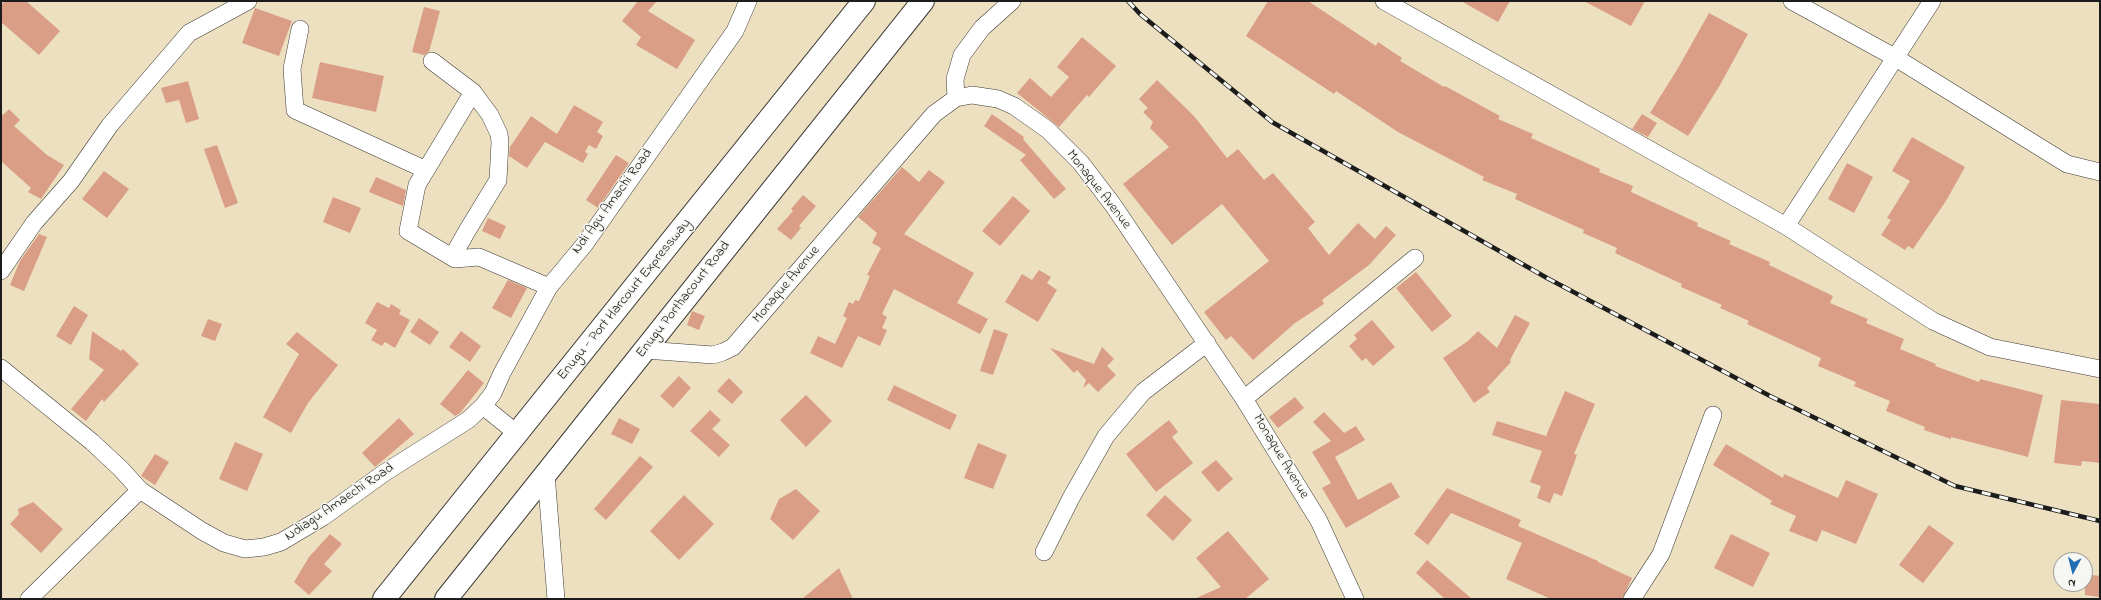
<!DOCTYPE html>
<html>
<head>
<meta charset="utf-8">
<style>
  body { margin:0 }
  #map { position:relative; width:2101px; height:600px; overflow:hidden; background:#ede0c0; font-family:"Indie Flower",sans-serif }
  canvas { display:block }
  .frame { position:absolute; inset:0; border:2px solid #1c1c1c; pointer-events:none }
  .north { position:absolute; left:2053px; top:552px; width:40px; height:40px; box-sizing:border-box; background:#f6f6f2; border:1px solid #9f9f9c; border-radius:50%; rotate:187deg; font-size:11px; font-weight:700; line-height:16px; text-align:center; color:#1c1c1c }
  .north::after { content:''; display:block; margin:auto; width:14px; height:18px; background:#1f6fb2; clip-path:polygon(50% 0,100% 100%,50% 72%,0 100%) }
</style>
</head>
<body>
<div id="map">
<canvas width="2101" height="600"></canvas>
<div class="frame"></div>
<div class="north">N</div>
</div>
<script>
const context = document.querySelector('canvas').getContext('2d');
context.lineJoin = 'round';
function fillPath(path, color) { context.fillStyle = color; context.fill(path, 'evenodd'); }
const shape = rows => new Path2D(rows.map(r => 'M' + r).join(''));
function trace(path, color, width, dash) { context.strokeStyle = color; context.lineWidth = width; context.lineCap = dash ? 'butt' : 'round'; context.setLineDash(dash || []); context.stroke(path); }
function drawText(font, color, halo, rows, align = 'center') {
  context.font = font + ' "Indie Flower",sans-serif'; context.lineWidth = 3; context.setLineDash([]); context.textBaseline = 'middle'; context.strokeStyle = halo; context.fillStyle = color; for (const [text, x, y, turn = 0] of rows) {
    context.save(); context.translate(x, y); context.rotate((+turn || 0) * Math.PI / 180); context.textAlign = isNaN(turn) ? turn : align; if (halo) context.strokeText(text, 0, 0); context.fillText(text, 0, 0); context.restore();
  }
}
const building = shape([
  [5,1,26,1,60,31,39,55,1,22,1,5],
  [638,1,657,1,648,11,695,40,677,69,636,45,641,37,622,21],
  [1268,1,1308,1,1376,46,1378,42,1402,58,1400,61,1444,87,1445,86,1500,116,1498,119,1533,134,1531,138,1600,169,1599,172,1633,186,1631,192,1698,223,1697,226,1731,241,1729,244,1770,262,1769,265,1833,296,1830,303,1868,319,1866,323,1904,339,1900,349,1936,364,1935,366,1979,382,1980,379,2043,395,2028,457,1951,437,1951,439,1924,430,1925,427,1886,411,1890,401,1854,386,1856,382,1818,366,1821,358,1747,324,1749,321,1720,308,1722,305,1681,287,1682,284,1615,253,1617,248,1583,233,1584,230,1515,199,1517,194,1482,180,1484,177,1398,132,1336,91,1334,94,1246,36],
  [1461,1,1510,1,1498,22],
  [1584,1,1645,1,1631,26],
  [424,7,440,11,429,52,424,55,412,52],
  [255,8,292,21,279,56,242,43],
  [1709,13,1748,34,1720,85,1688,136,1650,113,1678,68],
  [1082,37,1116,66,1089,97,1087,95,1059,127,1017,93,1030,78,1051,97,1069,77,1057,67],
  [320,62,384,76,376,112,312,98],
  [1157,80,1194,116,1227,158,1238,149,1264,180,1273,173,1315,222,1308,228,1329,255,1358,223,1375,239,1386,226,1396,235,1369,265,1322,300,1324,304,1295,323,1253,360,1231,336,1226,340,1204,312,1269,261,1222,204,1172,245,1123,184,1169,147,1150,128,1153,122,1143,112,1148,108,1139,99],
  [188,81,199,119,186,123,179,100,166,103,161,88],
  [574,105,603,122,597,132,603,136,596,149,589,145,585,152,588,154,583,163,545,142,527,168,509,156,510,147,531,116,557,134],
  [9,109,20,120,14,126,47,155,64,165,41,199,28,192,31,188,1,161,1,114,3,115],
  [992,114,1024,137,1023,139,1066,189,1054,199,1020,160,1026,155,984,126],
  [1642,114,1657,123,1648,137,1632,129],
  [1912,137,1965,167,1946,201,1913,249,1908,246,1905,250,1881,235,1891,220,1887,218,1910,181,1892,171],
  [217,145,238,203,225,208,204,149],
  [616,155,629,163,598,208,586,200],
  [1847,163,1873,177,1854,213,1828,199],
  [902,167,919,182,929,170,945,182,904,234,974,273,957,303,988,319,980,334,894,289,882,314,887,317,882,328,887,330,880,346,858,336,842,368,810,353,818,336,835,344,847,318,843,316,849,302,853,304,855,300,859,301,870,276,867,275,881,248,872,243,877,233,858,217],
  [104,171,129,189,107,218,82,199],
  [376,177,406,190,403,206,369,192],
  [803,195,816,206,799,226,801,228,791,240,777,229,793,211,791,209],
  [1013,196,1030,211,1000,246,982,231],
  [333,197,361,208,350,233,323,222],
  [488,218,506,226,500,239,482,231],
  [39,234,47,237,24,291,10,285,20,261],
  [1039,270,1051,277,1047,283,1057,290,1038,322,1005,302,1022,274,1032,280],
  [1416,272,1452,316,1432,332,1396,288],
  [508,280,527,288,511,318,492,308],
  [377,302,389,308,391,304,401,310,399,314,410,320,395,348,385,342,382,346,371,340,377,330,365,323],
  [74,306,88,315,71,345,56,336],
  [692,311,705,316,699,330,687,325],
  [1515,315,1530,323,1510,360,1511,362,1487,388,1490,392,1474,403,1443,358,1468,341,1478,331,1497,348],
  [419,318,439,332,430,345,410,332],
  [208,319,222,324,215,341,201,336],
  [1372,320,1395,347,1373,366,1366,358,1362,361,1349,346,1357,339,1354,335],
  [994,329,1008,334,993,375,980,371],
  [92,331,121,351,123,349,139,364,104,402,102,399,86,421,71,409,104,370,89,359],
  [461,331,481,346,470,362,449,347],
  [297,332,338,365,308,403,291,433,263,417,299,354,286,344],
  [1102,347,1114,359,1107,366,1116,375,1098,392,1089,383,1083,388,1086,380,1077,370,1074,373,1050,348,1094,364],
  [468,370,484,383,460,413,455,416,440,404],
  [679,376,691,388,673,408,660,396],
  [729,378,743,392,732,404,717,391],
  [894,385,957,415,950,430,887,400],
  [1565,391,1595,404,1574,454,1577,455,1562,496,1554,493,1550,503,1537,498,1541,486,1530,482,1542,451,1492,435,1497,421,1546,436],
  [806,395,832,421,806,447,780,420],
  [1295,397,1304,408,1278,428,1269,417],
  [2061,400,2100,404,2100,463,2082,461,2081,466,2054,463],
  [710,410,721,420,712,429,730,445,719,457,690,431],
  [1324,412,1344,433,1356,426,1365,440,1335,457,1358,500,1391,482,1400,497,1346,528,1322,488,1331,483,1312,452,1331,441,1313,422],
  [399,418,414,434,375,467,362,453],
  [619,418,640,429,632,444,611,434],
  [1169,420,1178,432,1172,437,1193,463,1156,492,1126,454],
  [235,442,263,454,247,491,219,479],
  [978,443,1007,455,993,489,964,478],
  [1726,444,1783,478,1784,474,1838,498,1846,480,1878,494,1856,544,1822,530,1817,542,1789,531,1796,516,1770,504,1772,501,1713,465],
  [155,454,169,462,155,485,141,476],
  [640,456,653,467,606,520,594,509],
  [1216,460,1233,479,1218,492,1201,472],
  [1447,488,1521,520,1518,526,1598,561,1598,562,1632,578,1622,599,1551,599,1506,579,1522,543,1451,513,1428,545,1414,534],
  [796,489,820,511,793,540,770,519,779,499],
  [684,495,714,524,679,560,650,531],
  [1165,495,1192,520,1173,541,1146,515],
  [33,502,63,529,41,553,10,524,19,514,18,509],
  [1929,525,1954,543,1923,583,1899,565],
  [1228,531,1269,579,1245,599,1194,599,1221,587,1196,558],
  [330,534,342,544,324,564,332,571,309,595,294,582,309,557],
  [1731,534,1770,553,1753,587,1714,568],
  [1427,560,1472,599,1445,599,1416,573],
  [839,568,853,599,802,599],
  [2085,574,2100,576,2100,597,2085,595]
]);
const street = shape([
  [1384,1,1786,226,1933,321,1990,347,2100,369],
  [1792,1,1896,58,2067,164,2100,172],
  [300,29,292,69,295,110,426,170],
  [432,61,473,92,490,115,499,134,500,142,498,180,467,231,454,254,455,259,479,257,549,287],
  [956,98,955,79,962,55,982,28,1012,1],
  [1786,226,1932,1],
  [455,259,408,231,417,185,473,92],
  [1,271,34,223,71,181,110,125,189,33,248,1],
  [645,350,713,355,723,352,733,347,934,114,956,98,972,95,998,99,1014,106,1048,130,1081,163,1113,205,1244,399,1319,521,1355,599],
  [1,368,92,442,121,469,140,490,202,531,224,543,245,549,264,547,281,542,323,517,384,473,468,420,483,406,493,393,502,373,549,287,584,245,735,31,748,1],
  [1244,399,1415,258],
  [483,406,509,427,516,436],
  [546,474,556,599],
  [1044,552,1071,498,1106,436,1143,392,1207,343],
  [29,599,140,490],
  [1632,599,1661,554,1713,415]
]);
const highway = shape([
  [384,599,864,1],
  [446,599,923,1]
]);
const rail = shape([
  [1128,1,1140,14,1272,122,1547,278,1770,396,1955,486,2100,521]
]);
const streetNames = [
  ["Monaque Avenue",1098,190,52],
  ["Ndi Agu Amachi Road",613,202,-54],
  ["Monaque Avenue",787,285,-50],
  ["Enugu - Port Harcourt Expressway",625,300,-51],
  ["Enugu Porthacourt Road",684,300,-52],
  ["Monaque Avenue",1280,457,59],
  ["Ndiagu Amaechi Road",340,503,-34]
];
fillPath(building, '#da9e87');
trace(street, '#3b3935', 18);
trace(highway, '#3b3935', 24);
trace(street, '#fff', 17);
trace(highway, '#fff', 22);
trace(rail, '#1c1c1c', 4.5);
trace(rail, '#f6f6f2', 3, [9]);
drawText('14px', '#1c1c1c', '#f6f6f2', streetNames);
</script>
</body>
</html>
